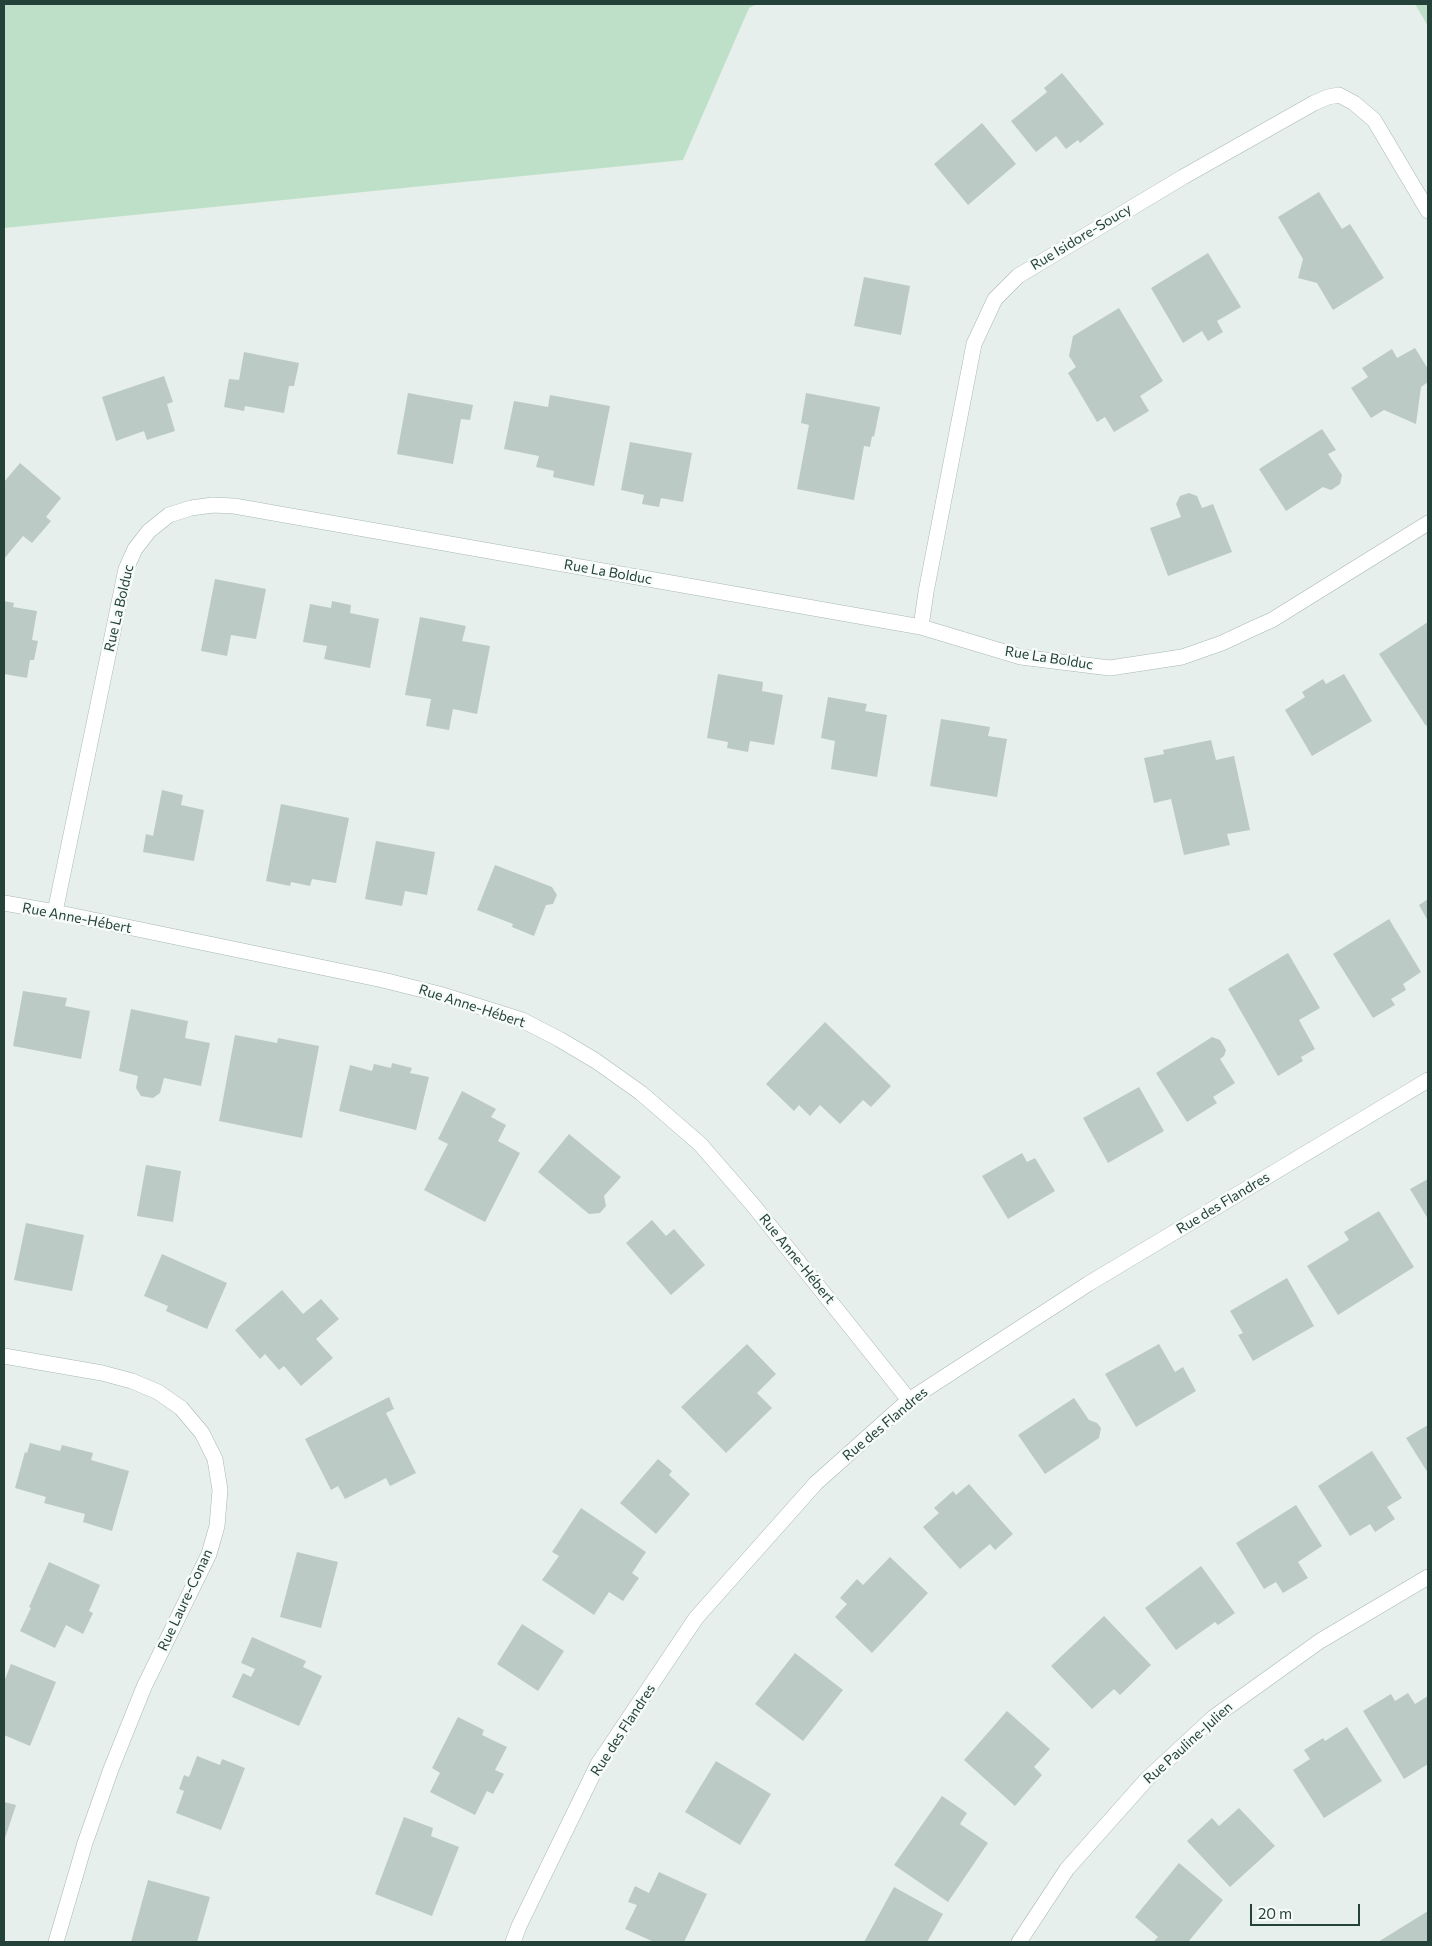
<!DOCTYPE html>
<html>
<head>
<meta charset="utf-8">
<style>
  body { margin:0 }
  #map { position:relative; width:1432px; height:1946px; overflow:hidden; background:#e6efeb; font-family:Commissioner,sans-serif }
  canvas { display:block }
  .frame { position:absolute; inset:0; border:5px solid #24423a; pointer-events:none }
  .scale { position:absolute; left:1250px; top:1904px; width:110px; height:22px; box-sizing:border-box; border:2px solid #24423a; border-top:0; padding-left:6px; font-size:15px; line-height:18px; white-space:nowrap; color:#24423a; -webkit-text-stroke:4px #f7fbf9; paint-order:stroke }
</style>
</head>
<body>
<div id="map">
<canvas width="1432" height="1946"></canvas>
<div class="frame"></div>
<div class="scale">20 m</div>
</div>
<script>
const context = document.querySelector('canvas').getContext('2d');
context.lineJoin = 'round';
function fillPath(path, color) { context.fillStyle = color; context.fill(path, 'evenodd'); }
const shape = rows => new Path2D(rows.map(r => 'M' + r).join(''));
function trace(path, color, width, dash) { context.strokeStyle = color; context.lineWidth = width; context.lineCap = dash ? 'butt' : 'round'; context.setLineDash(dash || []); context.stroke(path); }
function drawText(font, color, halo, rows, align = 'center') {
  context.font = font + ' Commissioner,sans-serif'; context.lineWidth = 5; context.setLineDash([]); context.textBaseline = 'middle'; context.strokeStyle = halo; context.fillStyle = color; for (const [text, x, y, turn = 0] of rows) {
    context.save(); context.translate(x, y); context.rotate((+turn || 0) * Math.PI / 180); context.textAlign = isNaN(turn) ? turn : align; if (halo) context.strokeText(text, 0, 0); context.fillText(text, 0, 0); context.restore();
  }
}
const green = shape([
  [4,4,757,4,749,8,683,160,4,228],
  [1415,4,1428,4,1428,26]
]);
const building = shape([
  [1062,73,1104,124,1080,143,1078,140,1066,149,1056,136,1036,152,1011,121,1047,92,1044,88],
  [982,123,1016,164,968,205,934,164],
  [1319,192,1342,229,1350,224,1384,278,1333,310,1317,283,1298,278,1303,259,1278,217],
  [1208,253,1241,307,1217,321,1223,332,1208,341,1202,331,1183,343,1151,288],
  [864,277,910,286,901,335,854,326],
  [1119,308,1163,381,1140,396,1149,411,1114,432,1105,417,1097,422,1068,373,1076,367,1069,356,1073,336],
  [1415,348,1428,369,1428,382,1421,387,1416,424,1384,410,1371,418,1351,388,1368,377,1362,368,1392,349,1397,358],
  [244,352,299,363,294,386,289,386,284,413,245,406,244,411,224,407,229,379,239,380],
  [164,376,173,402,167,404,175,431,147,440,144,431,116,441,102,397],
  [408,393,473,405,470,420,461,419,453,464,397,454],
  [806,393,880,407,874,437,872,436,870,447,864,446,854,500,797,489,809,425,801,423],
  [550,395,610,406,594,486,553,477,554,471,536,467,539,456,504,449,514,401,548,407],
  [1322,429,1336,450,1328,454,1342,475,1340,484,1331,490,1323,487,1286,511,1259,469],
  [630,442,692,453,683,502,661,498,659,507,642,504,644,495,621,490],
  [20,463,61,498,46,517,51,521,32,543,23,536,4,559,4,482],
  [1189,493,1197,496,1202,508,1213,504,1232,552,1168,576,1150,528,1181,517,1176,504,1180,496],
  [215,579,266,589,256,639,231,635,227,656,201,651],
  [4,601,14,603,13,607,37,611,32,640,38,641,34,660,30,660,27,678,4,674],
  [332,601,351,605,350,613,379,619,370,668,324,659,327,646,303,642,310,604,331,608],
  [420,617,466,626,462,641,490,646,477,714,453,709,449,730,426,726,431,699,405,695],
  [1428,622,1428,724,1426,726,1379,654],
  [718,674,763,682,762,691,783,695,774,745,750,741,748,752,727,748,728,742,707,738],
  [1344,674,1372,721,1312,756,1285,710,1305,697,1302,692,1323,679,1326,684],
  [828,697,867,704,865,711,887,715,877,777,831,769,835,741,821,738],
  [941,719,990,727,988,736,1007,739,997,797,930,786],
  [1211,740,1216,760,1234,756,1250,830,1227,834,1230,845,1184,855,1171,799,1154,803,1144,758,1164,754,1163,750],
  [162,790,183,795,181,805,204,810,194,861,143,852,146,834,153,836],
  [281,804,349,818,336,883,312,879,310,886,291,882,290,886,266,881],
  [376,841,435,852,427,895,405,891,402,906,365,899],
  [495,865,552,887,557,895,553,904,546,905,534,936,512,927,513,924,477,910],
  [1428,899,1428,921,1419,905],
  [1389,919,1421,972,1403,984,1406,990,1391,999,1395,1005,1373,1018,1333,954],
  [1288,953,1320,1008,1299,1020,1315,1049,1301,1057,1303,1061,1278,1076,1228,989],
  [23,991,67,998,65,1006,90,1011,81,1059,13,1046],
  [131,1009,188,1021,185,1038,210,1043,201,1086,164,1078,160,1093,153,1098,141,1096,136,1088,138,1076,119,1071],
  [825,1022,891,1086,871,1107,863,1100,840,1124,820,1105,810,1116,799,1105,794,1111,766,1084],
  [235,1035,277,1043,278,1038,319,1046,302,1138,219,1121],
  [1212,1037,1220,1040,1226,1050,1224,1056,1220,1059,1235,1083,1213,1097,1217,1103,1187,1122,1156,1073],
  [392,1063,412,1068,410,1073,429,1077,416,1130,339,1111,350,1065,372,1071,374,1064,391,1068],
  [1139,1087,1164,1131,1108,1163,1083,1118],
  [462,1091,496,1109,491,1117,506,1125,498,1141,520,1153,485,1222,424,1190,448,1144,438,1139],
  [569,1134,621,1177,604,1196,606,1206,600,1213,589,1214,538,1172],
  [1022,1153,1027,1162,1035,1158,1055,1191,1008,1219,982,1176],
  [146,1165,181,1171,173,1222,137,1216],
  [1428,1179,1428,1219,1410,1189],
  [1379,1211,1414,1267,1338,1315,1307,1266,1349,1240,1344,1232],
  [652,1220,666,1236,674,1229,705,1265,671,1295,626,1243],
  [26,1223,84,1235,72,1291,14,1280],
  [162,1254,227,1283,207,1329,166,1311,168,1306,144,1296],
  [1287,1278,1314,1326,1253,1361,1238,1335,1243,1333,1230,1311],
  [282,1290,303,1314,321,1299,339,1319,316,1339,333,1358,301,1386,284,1366,279,1370,265,1354,260,1359,235,1330],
  [747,1344,776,1374,757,1393,772,1408,726,1453,681,1407],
  [1159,1344,1175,1372,1183,1367,1196,1391,1136,1427,1105,1374],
  [389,1397,394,1409,386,1413,416,1473,390,1486,386,1478,345,1499,338,1486,331,1490,305,1439],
  [1074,1398,1089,1420,1097,1423,1101,1428,1099,1438,1045,1474,1018,1435],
  [1428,1425,1428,1473,1406,1438],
  [30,1443,60,1451,62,1445,93,1453,91,1460,129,1471,112,1531,83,1522,85,1514,44,1503,46,1497,15,1488,25,1452,27,1453],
  [1372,1451,1402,1498,1387,1507,1395,1519,1375,1532,1370,1524,1350,1536,1318,1486],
  [658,1459,672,1471,669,1475,690,1494,656,1534,620,1503],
  [969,1484,1013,1534,995,1550,990,1544,960,1569,923,1527,939,1513,934,1508,953,1491,956,1495],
  [1296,1505,1322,1546,1298,1562,1308,1578,1283,1593,1276,1582,1264,1589,1236,1543],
  [581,1508,646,1552,632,1573,639,1578,623,1601,609,1592,594,1615,542,1580,559,1556,552,1552],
  [297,1552,338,1562,321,1628,280,1617],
  [890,1557,928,1593,872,1653,835,1617,847,1604,840,1598,857,1579,863,1585],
  [49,1562,100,1585,89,1611,93,1613,83,1634,66,1625,55,1648,20,1631,31,1608,29,1607],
  [1201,1566,1235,1613,1218,1625,1215,1622,1176,1650,1145,1608],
  [1104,1616,1151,1665,1120,1695,1114,1689,1092,1709,1051,1666],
  [522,1624,564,1651,538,1691,497,1664],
  [252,1637,306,1661,303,1667,322,1676,299,1726,232,1697,243,1673,251,1677,255,1669,241,1663],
  [795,1653,843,1690,803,1741,755,1704],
  [11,1664,56,1682,30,1746,4,1735,4,1682],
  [1408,1693,1415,1704,1428,1696,1428,1764,1404,1779,1363,1711,1391,1694,1395,1701],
  [1007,1711,1050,1749,1034,1767,1042,1775,1015,1806,964,1760],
  [458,1717,484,1730,482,1735,507,1747,495,1770,504,1774,493,1794,487,1791,475,1815,430,1792,440,1773,432,1768],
  [1347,1727,1382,1781,1324,1818,1293,1770,1310,1759,1304,1750,1323,1738,1325,1741],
  [197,1756,220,1765,222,1759,245,1768,221,1830,176,1813,184,1791,179,1789,184,1775,189,1777],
  [716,1761,771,1794,740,1845,685,1812],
  [942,1796,967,1813,960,1824,988,1843,948,1902,894,1865],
  [4,1802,16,1805,4,1841],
  [1239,1808,1275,1846,1230,1887,1187,1841,1212,1818,1219,1826],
  [404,1817,433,1828,431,1836,459,1847,432,1916,375,1894],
  [1179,1863,1223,1900,1188,1942,1153,1942,1158,1937,1135,1917],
  [659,1872,707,1894,684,1942,654,1942,625,1929,637,1905,628,1902,635,1886,649,1893],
  [148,1880,210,1897,197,1942,131,1942],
  [894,1887,943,1914,927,1942,864,1942],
  [1428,1911,1428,1942,1378,1942]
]);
const street = shape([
  [921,627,926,592,974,344,995,299,1018,276,1183,177,1314,103,1328,97,1339,95,1354,103,1374,120,1428,211],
  [4,903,55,912,383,980,439,994,522,1020,559,1039,596,1061,641,1093,700,1144,753,1205,909,1400],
  [55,912,126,569,135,549,149,531,169,515,191,508,213,505,234,506,921,627,1021,657,1110,668,1182,657,1222,643,1254,628,1272,620,1428,523],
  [4,1356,102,1373,132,1381,158,1392,181,1408,202,1433,215,1459,220,1490,217,1526,209,1554,144,1687,111,1769,85,1843,56,1942],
  [513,1942,519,1926,598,1764,696,1618,816,1483,909,1400,1088,1284,1428,1080],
  [1019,1942,1067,1869,1147,1779,1214,1717,1320,1641,1428,1577]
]);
const streetNames = [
  ["Rue Isidore-Soucy",1081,237,-31],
  ["Rue La Bolduc",608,572,10],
  ["Rue La Bolduc",119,608,-77],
  ["Rue La Bolduc",1049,658,9],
  ["Rue Anne-Hébert",77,918,11],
  ["Rue Anne-Hébert",472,1006,18],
  ["Rue des Flandres",1223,1203,-31],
  ["Rue Anne-Hébert",797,1259,51],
  ["Rue des Flandres",885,1424,-40],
  ["Rue Laure-Conan",185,1600,-65],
  ["Rue des Flandres",623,1730,-57],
  ["Rue Pauline-Julien",1188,1743,-42]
];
fillPath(green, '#bfe0c8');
fillPath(building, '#bbcac4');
trace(street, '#a8b8b2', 16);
trace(street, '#fff', 15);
drawText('14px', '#24423a', '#f7fbf9', streetNames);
</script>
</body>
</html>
